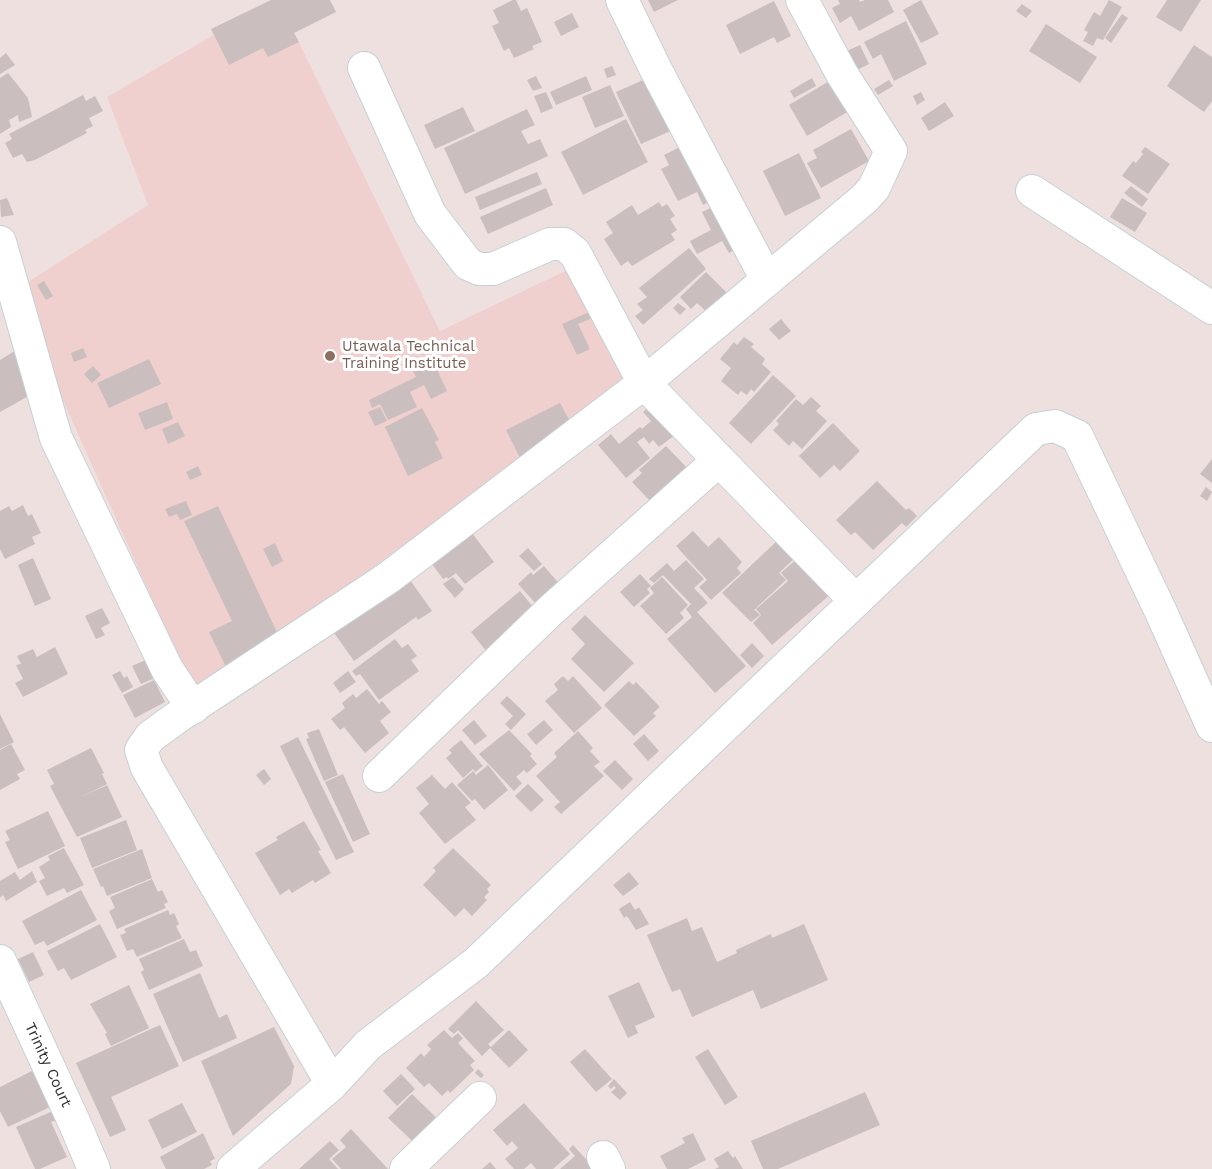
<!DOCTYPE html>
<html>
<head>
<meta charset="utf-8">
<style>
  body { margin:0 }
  canvas { display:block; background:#efe0e0 }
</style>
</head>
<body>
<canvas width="1212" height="1169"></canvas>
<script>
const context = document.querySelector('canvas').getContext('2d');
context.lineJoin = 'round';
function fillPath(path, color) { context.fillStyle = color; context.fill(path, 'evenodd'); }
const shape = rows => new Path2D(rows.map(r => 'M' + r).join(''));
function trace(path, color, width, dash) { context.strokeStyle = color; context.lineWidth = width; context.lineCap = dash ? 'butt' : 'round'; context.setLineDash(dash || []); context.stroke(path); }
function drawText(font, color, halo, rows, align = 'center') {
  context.font = font + ' "Work Sans",sans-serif'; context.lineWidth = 6; context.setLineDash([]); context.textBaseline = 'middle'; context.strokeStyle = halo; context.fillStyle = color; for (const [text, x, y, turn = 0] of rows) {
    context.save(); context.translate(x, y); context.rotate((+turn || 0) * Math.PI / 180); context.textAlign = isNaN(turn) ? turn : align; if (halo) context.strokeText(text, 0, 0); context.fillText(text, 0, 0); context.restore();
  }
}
const education = shape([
  [274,0,278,0,440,331,565,271,632,381,195,695,14,291,148,205,107,97]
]);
const building = shape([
  [271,0,330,0,336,12,294,33,299,42,268,57,263,48,229,65,211,29],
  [513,0,516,0,521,11,527,8,542,42,532,46,534,49,514,58,509,48,504,51,492,26,499,23,493,10],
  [648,0,678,0,654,12],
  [838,0,859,0,860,2,865,0,888,0,894,12,859,31,851,16,840,23,832,8,840,4],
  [921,0,939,34,921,43,903,10],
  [1109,0,1122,7,1103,40,1097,38,1093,46,1083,41,1088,32,1084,30,1094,12,1100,16],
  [1167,0,1201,0,1181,32,1156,17],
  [774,1,791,36,777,43,774,37,740,54,726,25],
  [1022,4,1032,11,1026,18,1016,11],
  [572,13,579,27,561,36,554,22],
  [1122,14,1128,18,1111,43,1105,38],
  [906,21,927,64,894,81,881,54,873,59,864,42],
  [1046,24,1097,57,1080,83,1029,51],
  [860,45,869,64,857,70,847,51],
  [1194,45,1212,57,1212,101,1204,112,1167,86],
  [6,53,15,65,0,74,0,58],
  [612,66,616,75,607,78,604,69],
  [8,73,28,98,32,117,19,122,18,115,9,120,11,127,0,134,0,78],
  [536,76,542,88,533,91,527,80],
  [586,76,592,90,556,105,550,92],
  [650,77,675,129,641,144,616,92],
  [836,77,854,108,807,136,789,105],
  [812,78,816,86,794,98,790,91],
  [889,80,893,86,878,95,874,89],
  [610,85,624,116,595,128,582,97],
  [546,92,553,108,541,113,534,96],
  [921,92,925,100,917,105,913,96],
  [83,95,86,101,95,96,103,111,89,118,93,126,85,130,87,133,35,160,27,162,22,154,13,158,5,143,12,139,9,134],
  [945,102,954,116,929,131,921,118],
  [463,107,475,131,435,149,424,125],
  [527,109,535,125,521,131,528,144,540,139,548,156,465,194,444,148],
  [626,119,648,162,583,195,561,152],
  [851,129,869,161,821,188,807,163,817,158,813,150],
  [682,146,716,198,703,205,697,192,678,201,661,169,669,165,664,155],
  [1145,147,1170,164,1148,194,1122,176,1133,161,1136,163,1143,154,1141,152],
  [799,153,821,198,785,216,763,171],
  [537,172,542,184,480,210,475,197],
  [1131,186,1148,199,1142,207,1124,193],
  [546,188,553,205,488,234,480,217],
  [7,198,14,215,1,217,0,200],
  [1122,198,1147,213,1135,232,1110,217],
  [659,202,662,207,667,204,675,216,670,219,677,230,671,234,675,240,632,266,628,261,621,266,604,239,613,233,606,222,632,205,638,215],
  [719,204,741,246,729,253,722,241,697,254,690,241,711,230,702,212],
  [689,248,706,269,643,325,635,316,643,310,637,304,647,297,639,288],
  [706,272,727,293,707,312,697,303,691,309,680,297],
  [44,281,53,296,46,300,37,285],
  [678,303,686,309,680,315,673,308],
  [589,312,592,318,578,324,590,349,577,355,562,324],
  [781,319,791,331,779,340,769,329],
  [744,337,754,344,751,347,765,359,762,364,771,372,754,392,751,389,747,395,741,391,738,395,721,381,731,368,720,359,734,342,737,345],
  [83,348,87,357,74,362,71,353],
  [18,349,41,389,0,412,0,360],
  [431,357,447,391,431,399,424,385,410,392,417,407,388,420,380,404,372,408,369,400,416,377,411,367],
  [149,359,161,384,109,408,97,383],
  [93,366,101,375,92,383,84,374],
  [773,375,796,396,751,444,729,423],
  [811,397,821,406,816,411,827,421,802,449,793,441,789,446,773,430,779,424,776,421,796,399,803,405],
  [656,401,675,435,659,447,653,440,649,444,644,437,637,442,650,458,626,478,598,445,611,434,619,444,640,427,642,429,651,421,643,412],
  [167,402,173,419,145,430,138,413],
  [560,403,572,425,521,460,506,430],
  [380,407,387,421,375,426,368,412],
  [422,408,439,440,435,442,443,458,408,476,385,427],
  [178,422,185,436,168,444,162,429],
  [833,423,860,451,840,471,834,465,820,478,799,456],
  [666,446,692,473,651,502,632,482,642,473,639,470],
  [1212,459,1212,483,1200,474],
  [198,466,202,475,190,480,186,472],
  [877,481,906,510,909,508,917,516,906,527,902,523,873,550,855,532,851,535,836,520],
  [1206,487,1212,492,1207,501,1200,496],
  [186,501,192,515,180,520,177,514,169,517,165,509],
  [23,505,28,516,32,514,41,533,32,537,35,544,5,559,0,549,0,511,9,506,12,511],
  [218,506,282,643,227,669,209,632,232,621,184,521],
  [693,531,708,547,719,537,742,562,737,568,741,573,711,600,699,587,707,580,676,546],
  [472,533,494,562,465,584,456,573,448,579,447,577,443,579,432,564],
  [780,538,798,555,779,573,786,580,753,611,755,610,760,615,751,622,722,593],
  [275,543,283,561,272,567,263,549],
  [528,548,542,564,534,571,519,556],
  [800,556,832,593,772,645,753,623,761,615,756,609,788,581,781,573],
  [33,558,51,599,35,606,18,565],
  [686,560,704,579,694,588,708,603,697,612,746,666,715,693,667,639,692,617,686,609,691,604,663,575,654,583,649,579,667,563,674,571],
  [544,566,562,587,537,605,518,584,531,572,533,575],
  [640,574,651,586,647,589,650,593,634,607,620,592],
  [453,577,464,589,455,598,443,584],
  [662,577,688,605,680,613,684,618,666,634,640,606,654,593,650,588],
  [410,580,432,611,418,620,416,617,354,661,332,630,348,619,350,622],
  [520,591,533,607,491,657,471,632],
  [102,608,110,623,101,628,105,635,96,639,85,616],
  [585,615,634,663,604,692,571,659,585,644,571,629],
  [395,639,402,648,408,644,417,656,411,660,419,671,379,700,360,674,356,676,352,671],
  [752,643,764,656,752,668,740,655],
  [55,647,68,674,23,697,15,683,23,679,16,665,21,664,17,656,33,649,37,657],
  [148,659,157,677,141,684,132,666],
  [120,671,124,678,127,676,133,687,122,693,112,675],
  [348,671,356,682,340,693,333,683],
  [563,676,568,681,573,676,602,708,574,733,545,701,558,690,554,684],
  [154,680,165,702,135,718,123,695],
  [629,681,633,685,636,682,660,707,653,713,656,716,634,736,604,705],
  [367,689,379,704,382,701,391,712,380,721,389,733,365,753,344,727,340,730,331,719,345,708,342,703,353,694,356,698],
  [507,696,526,714,511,730,505,724,513,716,500,703],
  [0,714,14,742,0,749],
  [474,720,487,736,475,745,462,730],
  [544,720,553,730,536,745,527,734],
  [319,729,338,775,324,781,306,739,309,738,307,733],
  [509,730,532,754,530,756,537,764,527,773,524,770,516,777,522,783,514,791,479,754],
  [578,731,593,748,590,751,600,762,594,766,604,776,561,814,554,807,560,802,536,776,557,757,554,753],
  [644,734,659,751,648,761,633,744],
  [298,737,354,852,336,860,280,746],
  [461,740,483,766,475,772,473,769,463,778,446,758,452,753,449,750],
  [11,744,25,770,17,774,20,779,0,790,0,750],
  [91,748,104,773,102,774,107,784,79,798,107,785,122,817,77,837,50,786,54,784,47,770],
  [615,760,633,779,622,790,603,771],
  [488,765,508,790,484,810,475,799,472,801,457,785,473,771,476,775],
  [264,769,271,779,264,785,256,775],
  [343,774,370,834,353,842,325,782],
  [432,775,445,789,452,782,471,803,465,807,476,820,445,844,419,813,429,804,416,788],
  [528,784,544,800,531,812,515,796],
  [48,811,65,846,18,869,5,842,10,840,5,831],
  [126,820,137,850,92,868,80,838],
  [304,821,321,850,318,851,331,873,315,883,313,880,292,893,289,889,280,895,255,853,278,840,276,837],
  [64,848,84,885,67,893,64,888,47,896,39,881,45,878,39,867,50,860,48,856],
  [453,848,491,885,487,889,489,892,484,897,487,900,472,916,464,908,455,917,423,885,436,871,433,868],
  [142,849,152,878,107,896,103,886,101,887,93,869],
  [32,871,37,882,6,901,3,895,0,898,0,881,15,872,20,880],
  [629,872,639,884,623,896,613,885],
  [152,879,158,892,162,890,168,902,164,904,166,908,117,929,109,911,115,908,110,897],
  [81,890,97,920,47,946,44,941,35,945,22,921],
  [630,902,635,910,639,907,649,924,636,930,627,916,624,918,619,909],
  [168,910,170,915,174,913,179,924,176,926,182,938,137,957,133,949,127,951,120,935,126,933,124,929],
  [687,918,692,931,702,927,717,962,737,953,736,950,771,934,772,938,804,924,828,980,761,1009,753,990,692,1017,680,989,672,992,647,935],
  [100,924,117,957,71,980,64,968,58,971,47,951],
  [184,939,190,952,196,950,203,966,149,990,141,972,144,970,139,959],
  [33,952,44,975,29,982,18,959],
  [200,973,219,1018,227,1014,237,1038,183,1062,153,994],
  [639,982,655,1017,635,1026,638,1033,628,1038,608,996],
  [129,985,149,1028,111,1046,105,1034,107,1033,90,1004],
  [476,1001,504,1030,488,1044,491,1047,482,1056,458,1030,454,1034,448,1029],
  [160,1025,179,1066,111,1097,126,1130,110,1137,76,1063],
  [274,1027,294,1066,291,1084,233,1136,201,1061],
  [444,1030,452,1038,458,1033,463,1038,458,1043,475,1061,470,1065,474,1070,450,1093,448,1090,442,1096,429,1083,424,1087,406,1068,421,1053,424,1057,431,1049,427,1045],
  [509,1030,528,1050,509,1068,490,1048],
  [585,1049,612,1079,596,1092,570,1062],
  [708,1049,738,1097,725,1105,695,1057],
  [478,1069,484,1075,481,1078,475,1073],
  [32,1071,50,1107,8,1127,0,1111,0,1087],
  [401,1074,415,1089,397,1106,383,1091],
  [614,1079,627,1093,620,1100,611,1092,616,1088,614,1086,611,1089,608,1086],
  [865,1092,880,1125,778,1169,763,1169,751,1141],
  [412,1094,446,1127,423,1151,388,1118],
  [182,1103,197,1132,162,1149,148,1120],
  [524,1103,570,1154,553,1169,536,1169,531,1163,524,1169,514,1169,505,1159,518,1148,512,1141,507,1146,493,1130],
  [53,1111,57,1120,51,1122,67,1157,40,1169,35,1169,16,1127],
  [351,1129,388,1169,341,1169,332,1159,346,1147,340,1140],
  [203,1133,215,1159,210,1161,212,1165,204,1169,166,1169,160,1157],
  [693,1133,706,1160,688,1169,667,1169,660,1156,685,1143,682,1138],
  [330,1141,339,1150,329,1159,338,1169,299,1169],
  [573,1145,594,1168,592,1169,560,1169,575,1156,569,1149],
  [728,1151,733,1158,735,1156,743,1169,715,1169,719,1167,714,1159],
  [490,1162,496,1169,482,1169]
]);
const minor = shape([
  [622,0,656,70,767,280],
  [364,68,430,214,468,264,479,269,493,269,550,244,564,244,575,253,644,383,856,601],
  [1032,191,1212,308],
  [0,242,56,438,167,669,193,708],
  [379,776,550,611,719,460],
  [0,961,75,1124,94,1169],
  [332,1084,147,768,141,750,150,737,176,718,388,578,644,383,864,199,874,188,891,151,842,74,802,0],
  [603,1157,609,1169],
  [233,1169,332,1084,368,1045,476,963,1036,429,1055,426,1077,436,1161,612,1212,726],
  [406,1169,480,1098]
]);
const markers = [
  [330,356,6,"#8d6e63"]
];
const educationNames = [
  ["Utawala Technical",342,347],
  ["Training Institute",342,364]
];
const streetNames = [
  ["Trinity Court",48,1065,65]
];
fillPath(education, '#f0d0cf');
fillPath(building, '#cabebe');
trace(minor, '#c4d1d4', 34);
trace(minor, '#fff', 32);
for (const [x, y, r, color] of markers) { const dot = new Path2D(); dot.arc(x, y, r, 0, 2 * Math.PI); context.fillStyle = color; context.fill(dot); trace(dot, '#fff', 2); }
drawText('15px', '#785e54', '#fff', educationNames, 'left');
drawText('15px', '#2d2d2d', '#fff', streetNames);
</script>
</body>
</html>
